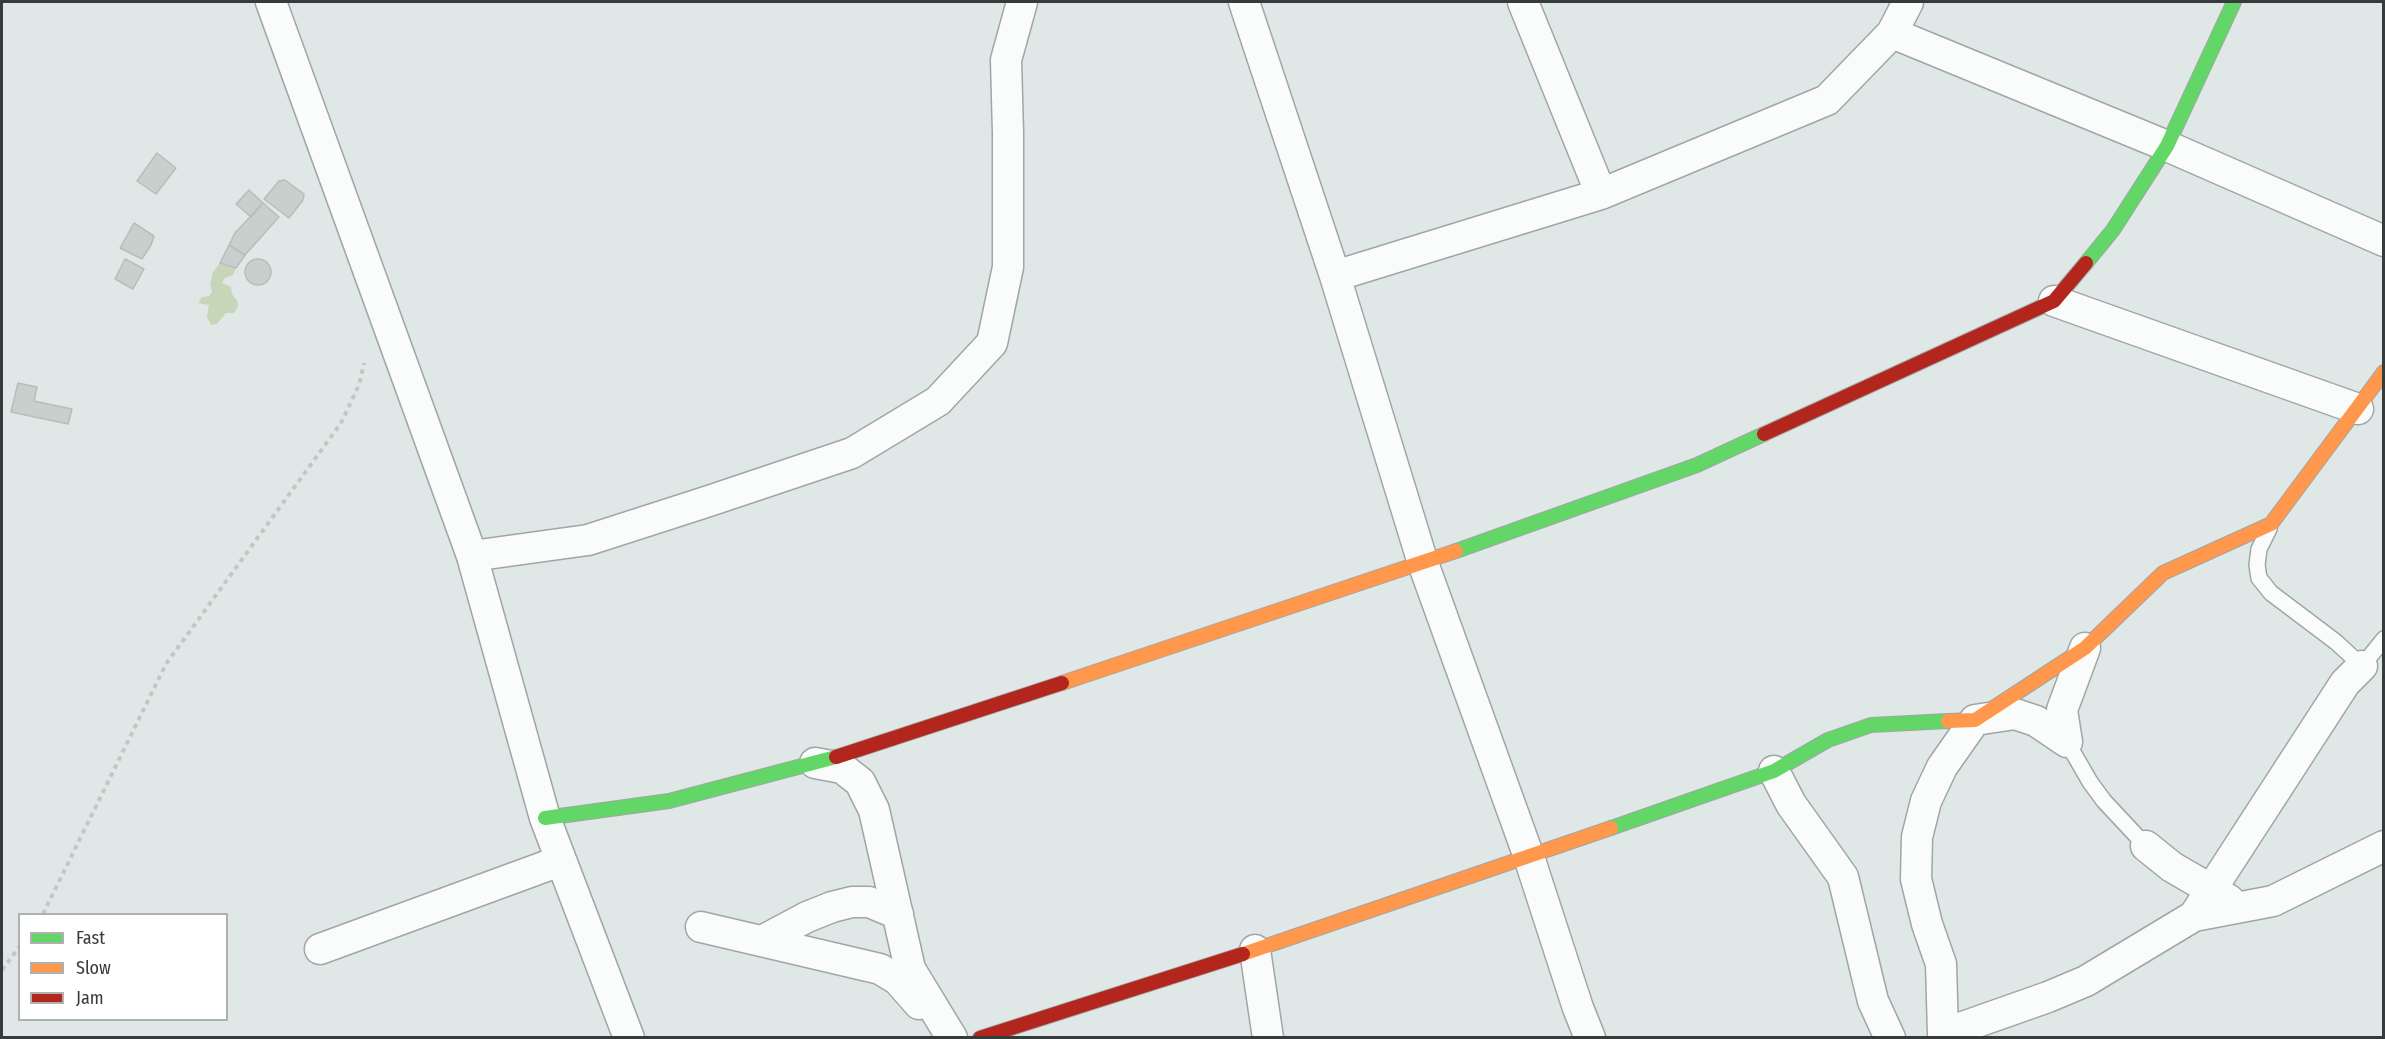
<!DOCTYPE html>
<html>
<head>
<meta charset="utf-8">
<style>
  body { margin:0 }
  #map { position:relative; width:2385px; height:1039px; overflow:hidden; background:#e0e8e7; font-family:"Fira Sans Condensed",sans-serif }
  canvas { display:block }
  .frame { position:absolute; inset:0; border:3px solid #363c3b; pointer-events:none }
  .legend { position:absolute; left:18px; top:913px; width:210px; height:108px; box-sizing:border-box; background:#fff; border:2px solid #afb1b1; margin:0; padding:8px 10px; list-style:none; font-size:18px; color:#363c3b }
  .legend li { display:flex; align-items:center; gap:12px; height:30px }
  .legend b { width:30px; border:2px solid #afb1b1 }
</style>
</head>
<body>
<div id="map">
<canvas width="2385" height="1039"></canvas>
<div class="frame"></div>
<ul class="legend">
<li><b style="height:8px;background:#63d668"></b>Fast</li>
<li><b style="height:8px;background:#ff974d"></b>Slow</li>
<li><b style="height:8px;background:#b3261e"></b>Jam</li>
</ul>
</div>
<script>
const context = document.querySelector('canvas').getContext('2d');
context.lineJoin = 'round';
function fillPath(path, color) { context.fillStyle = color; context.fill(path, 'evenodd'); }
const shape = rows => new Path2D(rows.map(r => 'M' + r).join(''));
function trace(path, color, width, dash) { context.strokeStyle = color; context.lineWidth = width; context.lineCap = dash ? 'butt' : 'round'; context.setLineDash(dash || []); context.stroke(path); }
const green = shape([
  [220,263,236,268,233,275,225,278,222,283,231,287,232,294,237,300,238,306,234,313,226,313,217,324,211,325,207,317,209,305,198,303,202,297,209,296,212,292,210,285,213,272]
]);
const building = shape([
  [157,153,176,168,156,194,137,181,157,153],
  [285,180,304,194,303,200,289,218,264,199,279,181,285,180],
  [249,190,263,203,251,217,236,204,249,190],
  [263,203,279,217,245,255,229,245,235,233,263,203],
  [134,223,154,236,151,245,142,259,120,248,134,223],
  [229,245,245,255,236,268,220,263,229,245],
  [125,259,144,269,133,289,115,279,125,259],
  '245 272a13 13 0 1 1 26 0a13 13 0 1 1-26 0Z',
  [18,383,37,387,34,401,72,409,68,424,11,412,18,383]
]);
const path = shape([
  [43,914,166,664,341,423,359,385,364,363],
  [2,970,20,946]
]);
const lane = shape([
  [2269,529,2259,549,2257,565,2259,578,2271,593,2336,642,2362,666,2384,639],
  [2067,742,2090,782,2104,801,2146,846]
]);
const street = shape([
  [271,2,472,556,545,818,629,1038],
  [1244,2,1335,276,1423,563,1529,857,1578,1008,1590,1038],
  [1523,2,1601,194],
  [1892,33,2167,146,2384,241],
  [1335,276,1601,194,1827,100,1892,33,1908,2],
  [2054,301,2358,409],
  [472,556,588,540,709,501,852,453,938,401,992,343,1008,267,1008,133,1006,60,1022,2],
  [815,763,842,768,860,782,874,810,910,969,952,1038],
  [1774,771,1791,804,1843,877,1873,1001,1890,1038],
  [2146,846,2172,867,2229,900],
  [2194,916,2273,901,2384,846],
  [701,927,880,969,898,980,919,1004],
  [762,941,807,917,832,907,852,902,869,902,898,914],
  [320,949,560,861],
  [1255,950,1268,1038],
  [1943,1034,1941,964,1927,924,1916,879,1917,837,1926,801,1942,767,1975,720,2015,714,2036,721,2067,742,2062,710,2085,648],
  [1943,1038,1943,1034,2048,997,2086,981,2194,916,2345,683,2362,666]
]);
const fast = shape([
  [2086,263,2113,230,2167,146,2234,2],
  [1456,551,1697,465,1764,434],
  [545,818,669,801,836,757],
  [1611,828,1774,771,1828,740,1871,725,1948,721]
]);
const slow = shape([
  [1062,683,1456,551],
  [1948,721,1975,720,2085,648,2163,573,2271,524,2384,372],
  [1243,954,1611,828]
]);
const jam = shape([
  [1764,434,2054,301,2086,263],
  [836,757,1062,683],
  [980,1038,1243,954]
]);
fillPath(green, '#c7d6b8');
fillPath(building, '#c9cfcd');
trace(building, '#b7bdbb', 1.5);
trace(lane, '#a0a6a5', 18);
trace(street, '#a0a6a5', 33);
trace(fast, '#a0a6a5', 16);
trace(slow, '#a0a6a5', 16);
trace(jam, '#a0a6a5', 16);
trace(path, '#c3c6c5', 4, [4.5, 4.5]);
trace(lane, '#fafcfb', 15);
trace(street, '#fafcfb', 30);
trace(fast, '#63d668', 14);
trace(slow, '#ff974d', 14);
trace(jam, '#b3261e', 14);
</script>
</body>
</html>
